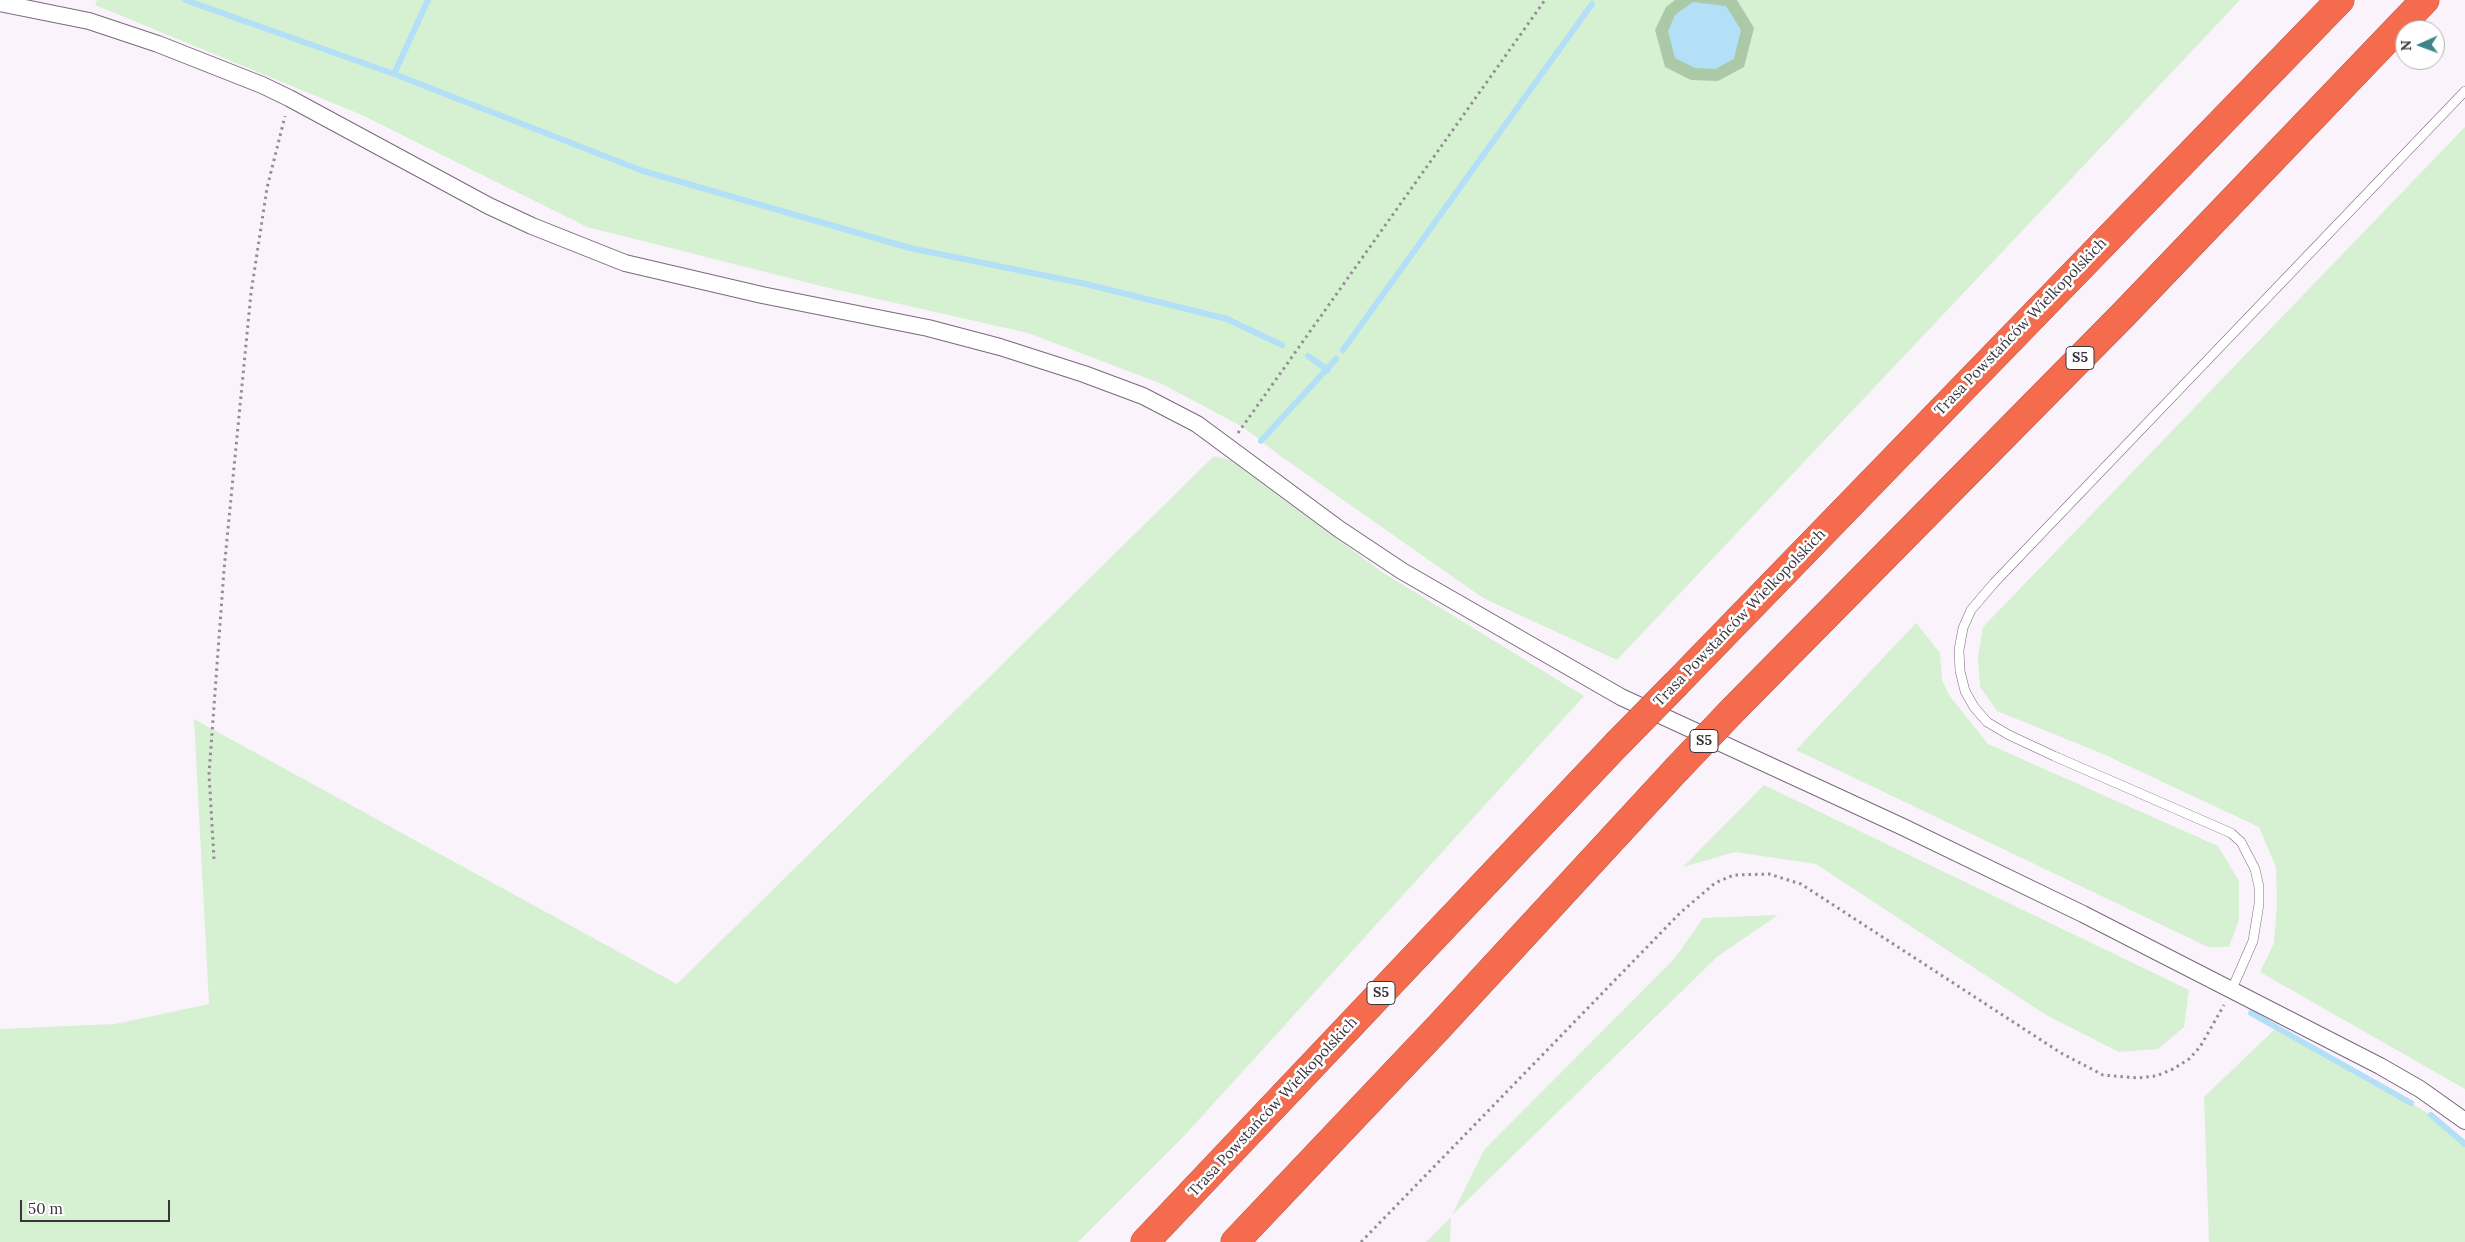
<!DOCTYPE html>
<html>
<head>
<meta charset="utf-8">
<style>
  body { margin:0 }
  #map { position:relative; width:2465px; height:1242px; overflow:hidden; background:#fbf3fc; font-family:Lora,serif }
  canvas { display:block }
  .north { position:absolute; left:2395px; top:20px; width:50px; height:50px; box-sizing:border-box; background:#fff; border:1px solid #b1aeb1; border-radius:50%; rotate:268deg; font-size:14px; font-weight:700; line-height:20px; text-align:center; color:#3c343d }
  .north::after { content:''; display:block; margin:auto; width:18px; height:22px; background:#3d858a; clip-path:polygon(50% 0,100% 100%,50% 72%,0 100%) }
  .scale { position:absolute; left:20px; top:1200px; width:150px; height:22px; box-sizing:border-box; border:2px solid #3c343d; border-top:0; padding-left:6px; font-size:15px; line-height:18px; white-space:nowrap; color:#3c343d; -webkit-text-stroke:4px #fff; paint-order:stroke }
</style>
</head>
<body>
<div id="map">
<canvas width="2465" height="1242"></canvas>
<div class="north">N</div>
<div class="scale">50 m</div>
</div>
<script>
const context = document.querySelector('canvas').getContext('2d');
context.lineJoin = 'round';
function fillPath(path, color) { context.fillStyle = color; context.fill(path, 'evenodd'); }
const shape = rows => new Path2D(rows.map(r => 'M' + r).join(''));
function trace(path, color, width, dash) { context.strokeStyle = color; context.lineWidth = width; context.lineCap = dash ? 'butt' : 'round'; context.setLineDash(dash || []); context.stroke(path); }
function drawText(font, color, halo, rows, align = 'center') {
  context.font = font + ' Lora,serif'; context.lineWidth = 5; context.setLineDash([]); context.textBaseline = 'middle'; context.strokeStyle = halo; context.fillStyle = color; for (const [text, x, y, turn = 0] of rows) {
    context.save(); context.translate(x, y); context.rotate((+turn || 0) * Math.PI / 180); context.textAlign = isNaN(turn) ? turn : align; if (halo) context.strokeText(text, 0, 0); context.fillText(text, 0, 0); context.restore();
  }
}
const green = shape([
  [97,0,2240,0,1617,660,1483,598,1279,455,1243,427,1162,384,1028,333,829,288,587,227,362,115,95,5],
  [2465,127,2465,1089,2260,972,2274,943,2277,904,2276,867,2259,827,2103,754,1997,711,1980,687,1978,657,1983,627],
  [1214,456,1230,460,1382,572,1584,696,1184,1136,1078,1242,0,1242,0,1029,115,1024,209,1004,194,719,677,984],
  [1916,623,1940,653,1942,680,1949,695,1988,744,2218,846,2239,881,2239,920,2229,947,2208,947,1796,750],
  [1764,785,2189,990,2184,1027,2158,1049,2119,1052,2046,1015,1816,864,1735,852,1683,867],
  [1778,915,1718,956,1451,1216,1450,1242,1426,1242,1451,1217,1484,1150,1675,958,1703,918],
  [2276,1028,2411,1103,2431,1115,2465,1144,2465,1242,2209,1242,2204,1097]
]);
const forest = shape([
  [1675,0,1737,0,1754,28,1744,67,1718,81,1691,80,1665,67,1655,30,1666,7]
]);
const water = shape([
  [1693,2,1726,6,1741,30,1734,59,1715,69,1695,68,1675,58,1668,31,1675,15]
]);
const stream = shape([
  [185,0,394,74,643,171,910,248,1086,284,1227,319,1282,345],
  [394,74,428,0],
  [1343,350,1592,4],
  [1308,356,1328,370],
  [1261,441,1336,359],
  [2251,1013,2411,1103],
  [2431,1115,2465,1144]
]);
const path = shape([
  [1238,433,1545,0],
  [214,859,209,774,224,570,251,293,267,188,285,116],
  [1361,1242,1680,913,1715,883,1734,875,1769,874,1801,884,2061,1053,2103,1075,2138,1078,2156,1076,2173,1069,2189,1059,2200,1047,2224,1005]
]);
const lane = shape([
  [2232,989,2253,941,2259,904,2259,887,2255,869,2241,842,2231,833,2054,756,2009,735,1987,722,1974,707,1965,691,1960,671,1959,650,1963,628,1971,610,1994,583,2465,91]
]);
const street = shape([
  [0,3,89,21,158,44,262,85,289,98,489,206,532,226,625,263,762,295,928,328,1000,347,1084,374,1143,396,1197,424,1339,529,1402,571,1621,697,1903,827,2083,914,2380,1066,2420,1089,2465,1121]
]);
const highway = shape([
  [1676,684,2340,0],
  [1731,712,2123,315,2425,0],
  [1145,1242,1617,744],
  [1235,1242,1437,1029,1676,770]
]);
const highwayBridge = shape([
  [1617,744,1676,684],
  [1676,770,1731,712]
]);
const shields = [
  [2080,358,28],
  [1704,741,28],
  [1381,993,28]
];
const shieldNames = [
  ["S5",2080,358],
  ["S5",1704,741],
  ["S5",1381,993]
];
const streetNames = [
  ["Trasa Powstańców Wielkopolskich",2021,327,-46],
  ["Trasa Powstańców Wielkopolskich",1740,618,-46],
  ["Trasa Powstańców Wielkopolskich",1273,1107,-47]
];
fillPath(green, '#d6f1d2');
fillPath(forest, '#abc9a7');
fillPath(water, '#b3e0f7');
trace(stream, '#b3e0f7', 6);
trace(lane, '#7a687c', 10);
trace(street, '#7a687c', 18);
trace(highway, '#b45847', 29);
trace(path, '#958d96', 3, [2.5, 4]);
trace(lane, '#fff', 9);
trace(street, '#fff', 16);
trace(highway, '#f46c4d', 28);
trace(highwayBridge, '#b45847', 29, []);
trace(highwayBridge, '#f46c4d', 28);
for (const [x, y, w] of shields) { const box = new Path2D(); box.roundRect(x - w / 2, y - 11.5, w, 23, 4); context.fillStyle = '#fff'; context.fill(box); trace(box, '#3c343d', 1); }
drawText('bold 14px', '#3c343d', null, shieldNames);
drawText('15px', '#3c343d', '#fff', streetNames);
</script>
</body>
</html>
